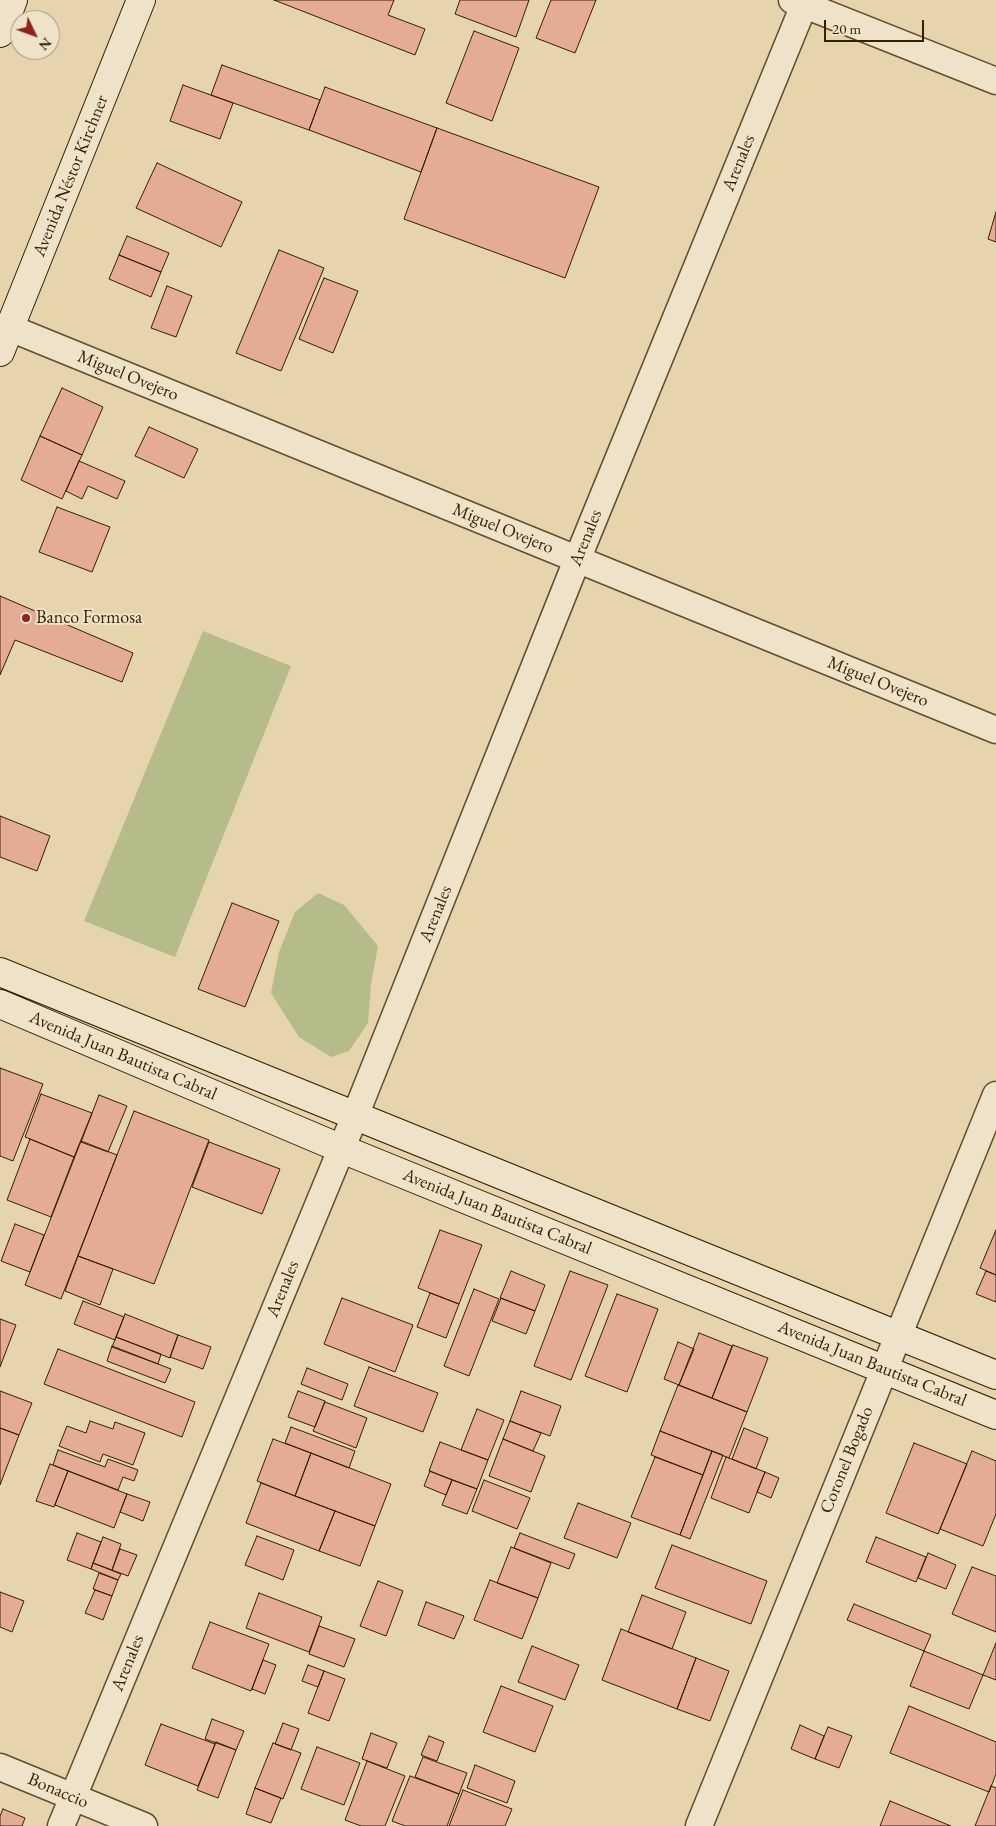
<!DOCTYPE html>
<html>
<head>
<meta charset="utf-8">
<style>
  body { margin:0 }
  #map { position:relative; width:996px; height:1826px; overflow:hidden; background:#e5d4ac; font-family:"EB Garamond",serif }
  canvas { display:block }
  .north { position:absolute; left:10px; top:10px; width:50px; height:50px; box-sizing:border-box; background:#eee3c9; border:1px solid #a49579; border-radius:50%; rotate:132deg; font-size:14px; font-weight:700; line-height:20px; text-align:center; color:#351f01 }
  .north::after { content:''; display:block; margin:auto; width:18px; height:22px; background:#8f2418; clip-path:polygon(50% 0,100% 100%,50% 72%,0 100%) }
  .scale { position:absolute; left:824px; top:20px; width:100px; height:22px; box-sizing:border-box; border:2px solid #351f01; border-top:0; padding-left:6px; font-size:15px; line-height:18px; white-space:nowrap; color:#351f01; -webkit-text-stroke:4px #eee3c9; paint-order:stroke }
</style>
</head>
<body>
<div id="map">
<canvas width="996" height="1826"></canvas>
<div class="north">N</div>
<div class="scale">20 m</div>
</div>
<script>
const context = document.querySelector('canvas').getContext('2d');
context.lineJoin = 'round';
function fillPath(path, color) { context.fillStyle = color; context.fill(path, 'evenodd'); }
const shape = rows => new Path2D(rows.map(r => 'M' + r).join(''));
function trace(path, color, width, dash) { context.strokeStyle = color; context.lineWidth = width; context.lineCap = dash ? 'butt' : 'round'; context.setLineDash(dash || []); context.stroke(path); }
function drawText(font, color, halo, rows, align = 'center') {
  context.font = font + ' "EB Garamond",serif'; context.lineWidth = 4; context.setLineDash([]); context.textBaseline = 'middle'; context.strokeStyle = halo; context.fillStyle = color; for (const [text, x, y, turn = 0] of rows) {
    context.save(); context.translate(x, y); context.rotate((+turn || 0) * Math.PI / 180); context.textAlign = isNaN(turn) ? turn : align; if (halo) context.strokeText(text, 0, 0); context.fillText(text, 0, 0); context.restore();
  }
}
const green = shape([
  [203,631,291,666,175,957,84,921],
  [318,893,344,905,378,946,371,984,368,1023,349,1051,331,1057,299,1037,271,993,279,952,295,912]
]);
const building = shape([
  [274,0,394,0,388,15,425,29,415,55,274,0],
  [460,0,529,0,516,37,455,14,460,0],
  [551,0,596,0,575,53,536,38,551,0],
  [474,31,519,48,492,121,446,103,474,31],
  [222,65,320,100,309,130,211,95,222,65],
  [183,85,233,103,220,139,170,121,183,85],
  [325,87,437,128,421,172,309,130,325,87],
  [437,128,599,187,565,278,404,219,437,128],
  [157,163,242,202,221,247,136,208,157,163],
  [996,212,996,242,988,239,996,212],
  [127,236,169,253,161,272,119,255,127,236],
  [279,250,324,268,281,371,236,353,279,250],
  [119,255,161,272,151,297,109,279,119,255],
  [324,278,358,291,333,353,299,339,324,278],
  [167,286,192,296,176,337,151,328,167,286],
  [62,388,103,407,82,455,40,436,62,388],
  [149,427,198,449,184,478,135,456,149,427],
  [40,436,82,455,62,499,21,480,40,436],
  [79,461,125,481,117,499,88,486,82,499,66,491,79,461],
  [57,507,110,527,92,572,39,552,57,507],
  [0,596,133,653,122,682,15,640,0,675,0,596],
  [0,816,50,836,37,871,0,857,0,816],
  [232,903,279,921,245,1007,198,989,232,903],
  [0,1068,43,1084,13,1161,0,1156,0,1068],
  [41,1094,92,1113,74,1157,25,1137,41,1094],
  [99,1095,127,1106,108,1152,81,1142,99,1095],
  [134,1111,209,1140,154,1284,78,1256,134,1111],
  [30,1139,74,1157,51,1217,7,1200,30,1139],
  [81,1141,117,1155,61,1299,25,1285,81,1141],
  [209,1142,280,1169,262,1214,192,1187,209,1142],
  [15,1224,44,1235,30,1272,1,1261,15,1224],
  [440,1230,482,1245,459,1304,418,1288,440,1230],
  [996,1230,996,1275,980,1268,996,1230],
  [78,1256,113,1269,100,1305,65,1291,78,1256],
  [511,1271,545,1285,535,1311,500,1298,511,1271],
  [570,1271,608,1285,571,1380,534,1366,570,1271],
  [986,1271,996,1275,996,1302,976,1294,986,1271],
  [474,1289,499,1299,469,1376,444,1366,474,1289],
  [430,1293,459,1304,446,1338,417,1327,430,1293],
  [617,1294,658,1309,627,1392,585,1376,617,1294],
  [342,1298,413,1325,395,1372,324,1344,342,1298],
  [501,1298,535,1311,526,1334,492,1321,501,1298],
  [83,1301,124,1317,115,1340,74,1324,83,1301],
  [125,1314,178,1335,170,1358,116,1337,125,1314],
  [0,1319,16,1325,0,1367,0,1319],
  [699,1333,732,1346,712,1398,679,1385,699,1333],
  [178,1335,211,1347,203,1369,170,1357,178,1335],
  [116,1337,161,1354,158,1364,112,1347,116,1337],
  [678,1342,694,1349,679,1385,664,1379,678,1342],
  [733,1345,768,1358,747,1412,712,1398,733,1345],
  [112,1346,171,1369,165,1383,107,1361,112,1346],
  [58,1349,195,1402,182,1437,44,1384,58,1349],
  [369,1367,438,1393,423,1432,354,1406,369,1367],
  [307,1368,348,1384,342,1400,301,1384,307,1368],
  [678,1385,747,1412,729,1458,660,1431,678,1385],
  [0,1391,32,1403,19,1435,0,1428,0,1391],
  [298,1391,325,1401,315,1427,288,1417,298,1391],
  [521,1391,561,1406,550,1436,510,1421,521,1391],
  [325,1402,367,1418,356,1448,313,1431,325,1402],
  [477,1409,504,1420,488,1460,461,1450,477,1409],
  [90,1421,113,1429,115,1422,145,1433,133,1465,103,1454,100,1462,59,1446,67,1426,86,1433,90,1421],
  [510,1421,541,1433,533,1451,503,1439,510,1421],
  [291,1427,355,1451,349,1468,285,1443,291,1427],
  [0,1428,19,1435,0,1485,0,1428],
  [744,1428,768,1438,756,1469,732,1459,744,1428],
  [660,1431,712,1451,703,1475,651,1455,660,1431],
  [273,1439,311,1453,295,1496,257,1481,273,1439],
  [503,1439,545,1456,531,1492,489,1476,503,1439],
  [440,1442,488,1460,477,1489,429,1471,440,1442],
  [914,1443,967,1464,938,1534,886,1513,914,1443],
  [58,1450,105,1467,108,1459,138,1470,134,1481,123,1477,118,1490,53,1465,58,1450],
  [712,1451,723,1455,690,1539,680,1535,712,1451],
  [972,1451,996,1461,996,1514,983,1546,940,1529,972,1451],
  [311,1453,391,1484,375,1526,295,1496,311,1453],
  [655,1457,703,1475,680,1535,631,1517,655,1457],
  [726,1457,765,1472,749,1513,711,1498,726,1457],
  [50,1464,68,1471,54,1507,36,1501,50,1464],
  [68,1471,127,1494,114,1528,55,1505,68,1471],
  [430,1471,452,1480,446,1495,424,1486,430,1471],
  [765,1472,779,1478,771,1498,757,1492,765,1472],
  [452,1480,477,1489,467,1514,442,1505,452,1480],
  [484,1480,530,1498,517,1529,472,1511,484,1480],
  [261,1483,335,1511,319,1551,246,1523,261,1483],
  [127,1494,150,1502,143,1521,120,1512,127,1494],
  [578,1503,631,1523,617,1558,564,1538,578,1503],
  [335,1511,375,1526,360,1566,319,1551,335,1511],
  [77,1533,101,1542,91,1569,67,1560,77,1533],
  [520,1533,575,1554,569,1569,514,1548,520,1533],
  [257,1536,294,1550,283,1580,245,1565,257,1536],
  [103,1537,121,1544,112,1570,93,1563,103,1537],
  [876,1537,926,1557,916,1582,866,1562,876,1537],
  [672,1545,767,1581,751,1624,655,1588,672,1545],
  [511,1547,551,1563,538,1598,497,1583,511,1547],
  [120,1549,137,1555,128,1576,112,1570,120,1549],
  [928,1553,956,1565,946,1589,918,1578,928,1553],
  [93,1563,121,1574,118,1580,91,1569,93,1563],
  [972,1567,996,1576,996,1632,952,1614,972,1567],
  [99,1573,118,1580,112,1596,93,1589,99,1573],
  [490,1580,538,1598,522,1639,474,1620,490,1580],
  [378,1581,403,1591,386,1636,360,1626,378,1581],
  [95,1590,112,1596,103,1620,85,1613,95,1590],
  [0,1592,24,1601,12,1632,0,1627,0,1592],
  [259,1593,322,1617,309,1652,246,1628,259,1593],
  [642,1595,686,1612,672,1649,628,1632,642,1595],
  [426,1602,464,1616,454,1639,418,1625,426,1602],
  [854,1604,931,1635,924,1651,847,1620,854,1604],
  [210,1622,269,1644,251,1691,192,1668,210,1622],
  [319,1626,355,1639,344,1667,309,1654,319,1626],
  [621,1629,696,1658,677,1709,602,1680,621,1629],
  [996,1643,996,1680,983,1675,996,1643],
  [532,1646,579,1665,565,1700,518,1682,532,1646],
  [924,1651,983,1675,969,1709,910,1686,924,1651],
  [696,1658,729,1671,710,1721,677,1709,696,1658],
  [263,1660,276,1665,265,1694,252,1689,263,1660],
  [308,1665,324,1671,318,1687,302,1681,308,1665],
  [324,1671,345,1679,329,1721,308,1713,324,1671],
  [501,1686,553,1706,535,1752,483,1732,501,1686],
  [909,1706,996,1742,996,1774,989,1792,890,1753,909,1706],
  [212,1719,244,1731,236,1750,205,1739,212,1719],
  [283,1723,299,1729,291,1750,275,1744,283,1723],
  [161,1724,215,1744,198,1786,145,1765,161,1724],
  [800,1725,824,1736,815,1759,791,1749,800,1725],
  [828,1727,852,1736,839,1768,815,1759,828,1727],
  [371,1733,397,1743,387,1768,362,1759,371,1733],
  [429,1736,444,1742,437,1761,421,1755,429,1736],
  [216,1742,236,1750,218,1798,197,1790,216,1742],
  [273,1743,301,1753,283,1799,255,1788,273,1743],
  [317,1747,360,1763,344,1805,301,1789,317,1747],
  [423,1757,467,1773,459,1794,415,1777,423,1757],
  [367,1761,405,1776,385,1826,361,1826,345,1820,367,1761],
  [475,1765,515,1781,507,1803,467,1788,475,1765],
  [410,1776,459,1794,447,1826,405,1826,392,1821,410,1776],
  [991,1786,996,1788,996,1826,975,1826,991,1786],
  [255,1788,281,1798,271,1823,246,1814,255,1788],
  [463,1790,512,1809,505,1826,449,1826,463,1790],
  [890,1801,951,1826,880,1826,890,1801],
  [3,1809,25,1818,22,1826,0,1826,0,1816,3,1809]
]);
const minor = shape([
  [792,0,996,81],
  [10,328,996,730],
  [0,1767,144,1826],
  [61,1826,355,1116,577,560,806,0],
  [699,1826,996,1095]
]);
const secondary = shape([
  [0,33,13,0],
  [0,352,141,0],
  [0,972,996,1375],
  [0,1004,342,1149,996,1415]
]);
const markers = [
  [26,618,5,"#8f2418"]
];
const streetNames = [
  ["Arenales",739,163,-68],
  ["Avenida Néstor Kirchner",71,176,-68],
  ["Miguel Ovejero",128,376,22],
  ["Miguel Ovejero",503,529,22],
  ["Arenales",586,538,-68],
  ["Miguel Ovejero",878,682,22],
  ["Arenales",436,914,-68],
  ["Avenida Juan Bautista Cabral",123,1056,23],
  ["Avenida Juan Bautista Cabral",497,1212,22],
  ["Arenales",283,1289,-68],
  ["Avenida Juan Bautista Cabral",872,1364,22],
  ["Coronel Bogado",847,1460,-68],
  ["Arenales",128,1663,-68],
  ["Bonaccio",58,1791,23]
];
const poiNames = [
  ["Banco Formosa",36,618]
];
fillPath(green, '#b6bc88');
fillPath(building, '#e4ac94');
trace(building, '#351f01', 1);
trace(minor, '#614c2c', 29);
trace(secondary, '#351f01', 30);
trace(minor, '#eee3c9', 26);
trace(secondary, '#eee3c9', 28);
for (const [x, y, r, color] of markers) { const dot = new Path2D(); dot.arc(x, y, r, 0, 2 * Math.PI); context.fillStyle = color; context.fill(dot); trace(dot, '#eee3c9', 2); }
drawText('18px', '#351f01', '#eee3c9', streetNames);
drawText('18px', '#351f01', '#eee3c9', poiNames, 'left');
</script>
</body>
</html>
